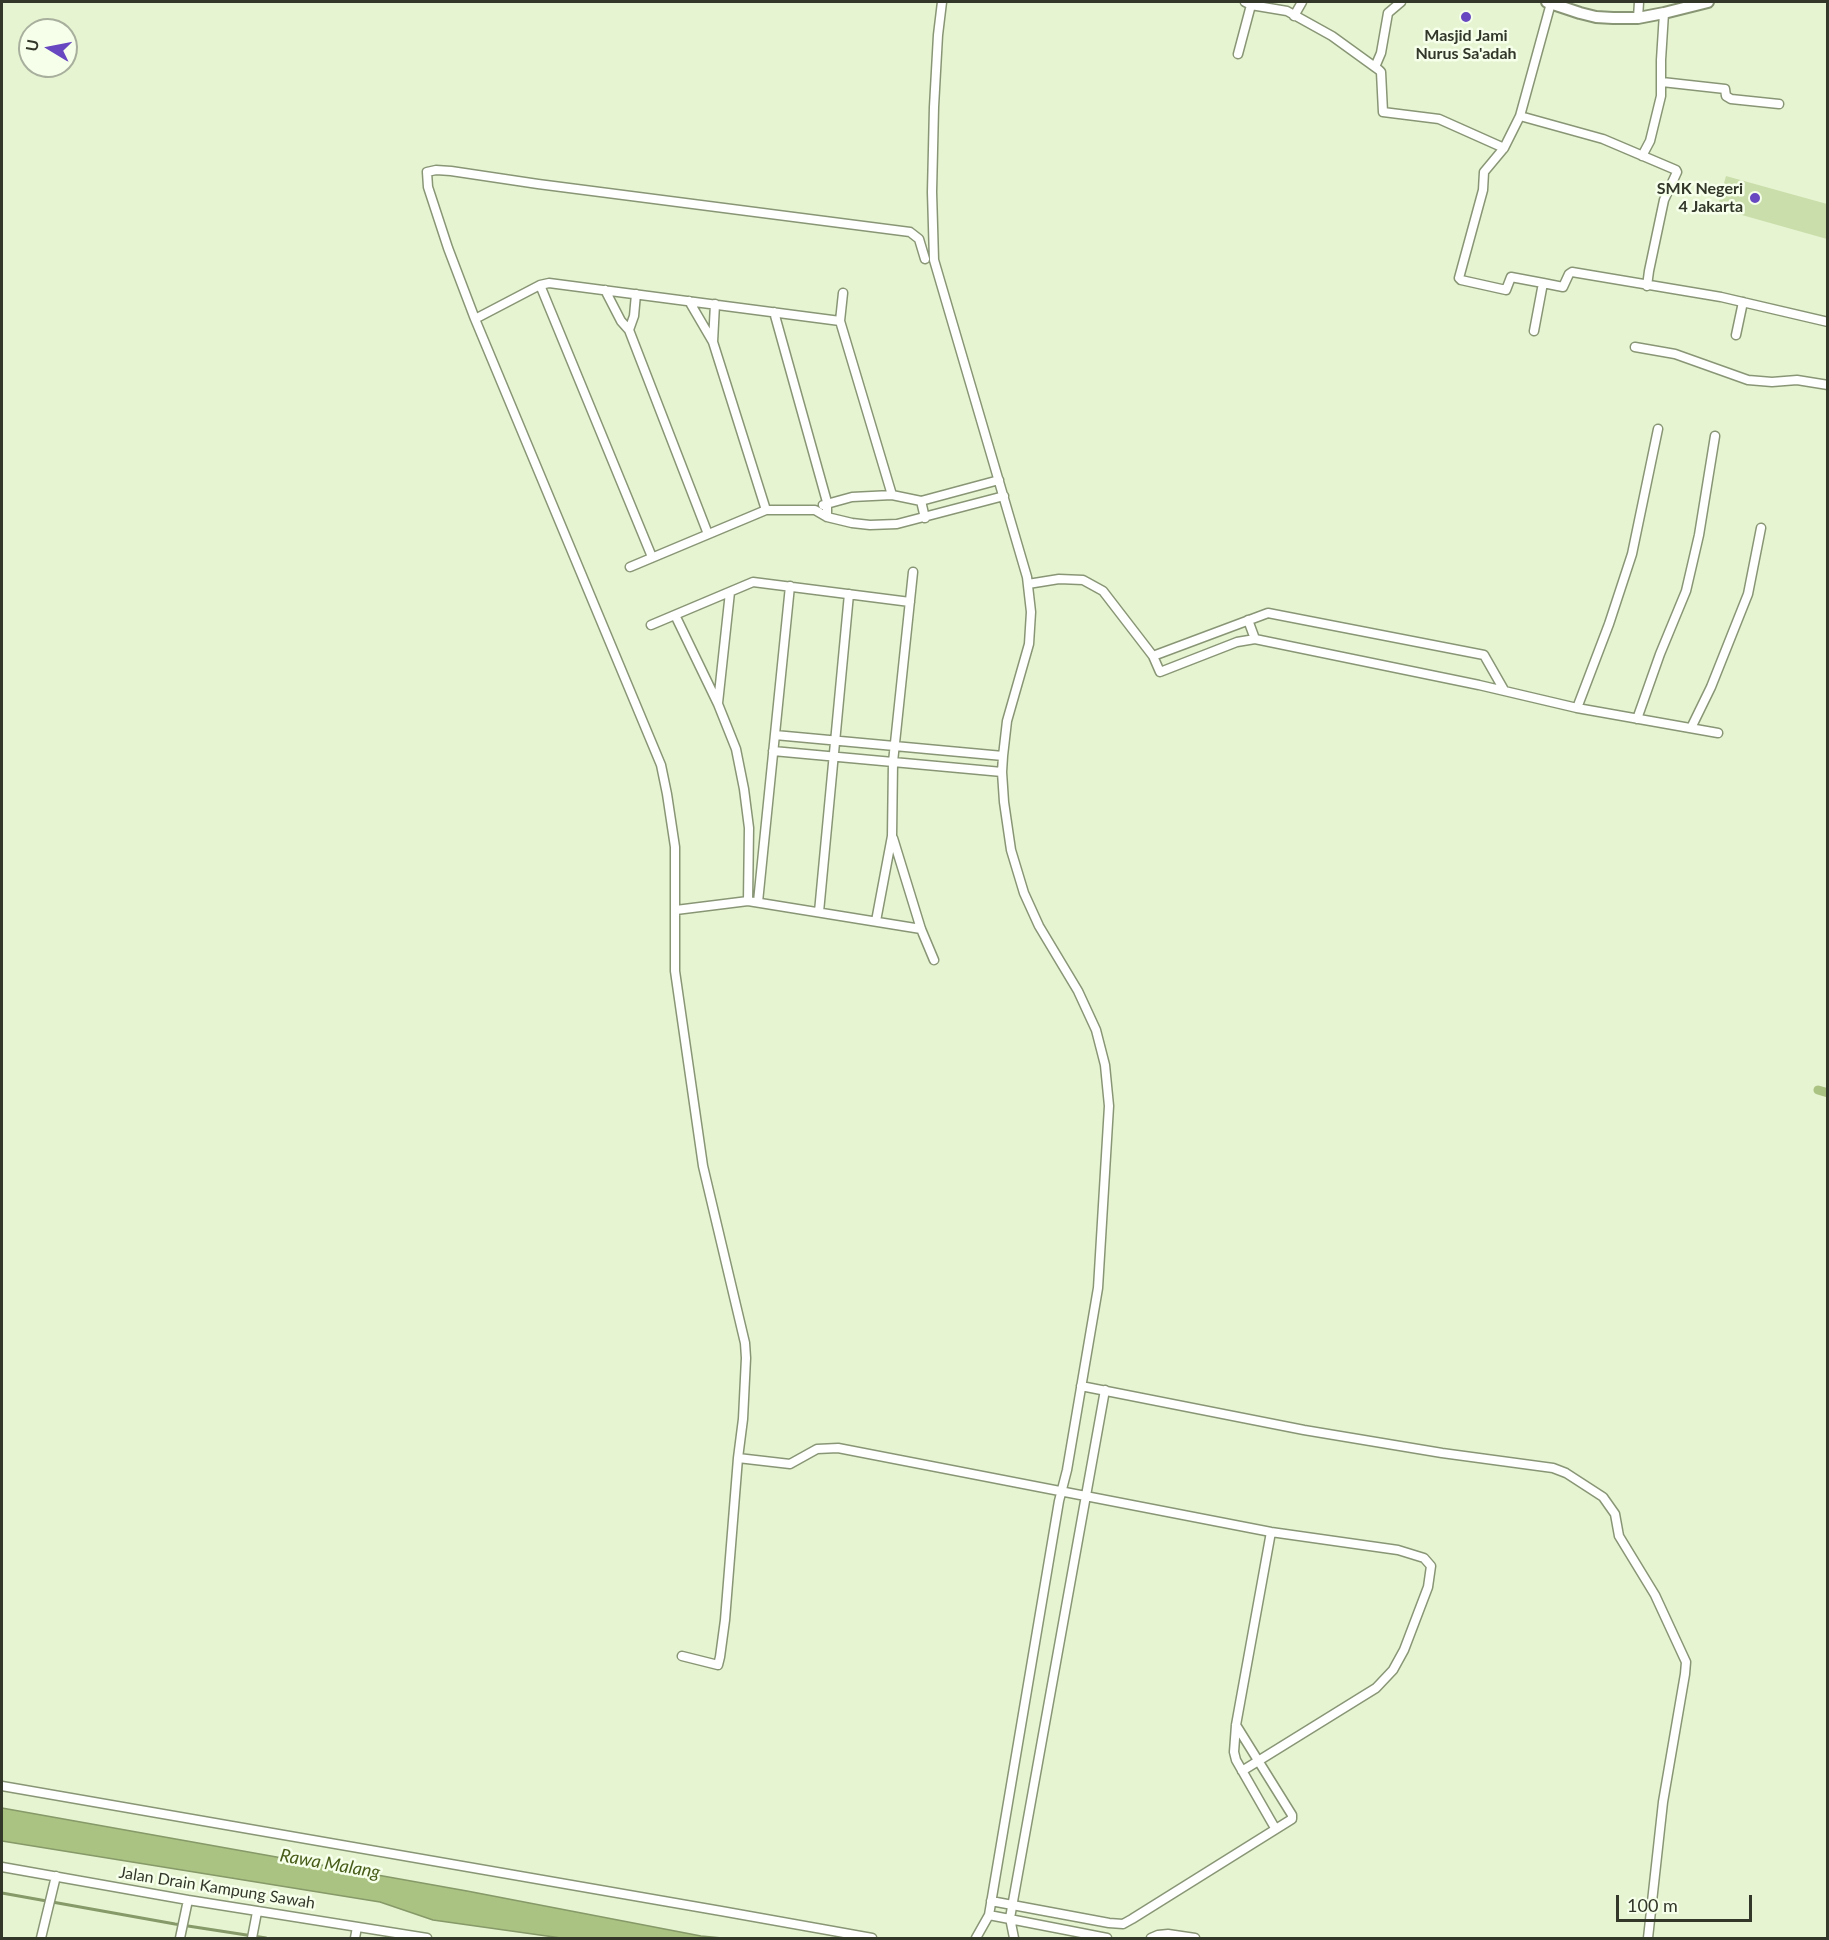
<!DOCTYPE html>
<html>
<head>
<meta charset="utf-8">
<style>
  body { margin:0 }
  #map { position:relative; width:1829px; height:1940px; overflow:hidden; background:#e6f4d1; font-family:Lato,sans-serif }
  canvas { display:block }
  .frame { position:absolute; inset:0; border:3px solid #32372a; pointer-events:none }
  .north { position:absolute; left:18px; top:18px; width:60px; height:60px; box-sizing:border-box; background:#f6ffea; border:2px solid #a8af9d; border-radius:50%; rotate:280deg; font-size:16px; font-weight:700; line-height:24px; text-align:center; color:#32372a }
  .north::after { content:''; display:block; margin:auto; width:21px; height:27px; background:#6748c1; clip-path:polygon(50% 0,100% 100%,50% 72%,0 100%) }
  .scale { position:absolute; left:1616px; top:1895px; width:136px; height:27px; box-sizing:border-box; border:3px solid #32372a; border-top:0; padding-left:8px; font-size:18px; line-height:21px; white-space:nowrap; color:#32372a; -webkit-text-stroke:4px #f6ffea; paint-order:stroke }
</style>
</head>
<body>
<div id="map">
<canvas width="1829" height="1940"></canvas>
<div class="frame"></div>
<div class="north">U</div>
<div class="scale">100 m</div>
</div>
<script>
const context = document.querySelector('canvas').getContext('2d');
context.lineJoin = 'round';
function fillPath(path, color) { context.fillStyle = color; context.fill(path, 'evenodd'); }
const shape = rows => new Path2D(rows.map(r => 'M' + r).join(''));
function trace(path, color, width, dash) { context.strokeStyle = color; context.lineWidth = width; context.lineCap = dash ? 'butt' : 'round'; context.setLineDash(dash || []); context.stroke(path); }
function drawText(font, color, halo, rows, align = 'center') {
  context.font = font + ' Lato,sans-serif'; context.lineWidth = 5; context.setLineDash([]); context.textBaseline = 'middle'; context.strokeStyle = halo; context.fillStyle = color; for (const [text, x, y, turn = 0] of rows) {
    context.save(); context.translate(x, y); context.rotate((+turn || 0) * Math.PI / 180); context.textAlign = isNaN(turn) ? turn : align; if (halo) context.strokeText(text, 0, 0); context.fillText(text, 0, 0); context.restore();
  }
}
const green = shape([
  [1726,176,1827,204,1827,239,1717,208]
]);
const water = shape([
  [2,1808,467,1891,701,1936,722,1938,561,1938,433,1920,380,1902,2,1841,2,1808]
]);
const stream = shape([
  [2,1893,175,1924,266,1938]
]);
const canal = shape([
  [1818,1090,1828,1093]
]);
const minor = shape([
  [942,2,938,35,934,107,932,192,934,260,1027,577,1031,612,1029,644,1007,721,1003,756,1002,772,1004,802,1011,850,1024,893,1039,926,1078,991,1096,1030,1105,1065,1109,1106,1098,1288,1067,1470,1059,1501,989,1915,976,1938],
  [1245,2,1251,5,1287,11,1332,36,1379,70,1381,72,1383,112,1439,119,1504,148],
  [1294,16,1302,2],
  [1638,18,1639,2],
  [1238,54,1251,5],
  [1375,67,1381,53,1388,13,1401,2],
  [1662,82,1725,89,1726,96,1731,99,1779,104],
  [1520,116,1603,139,1676,170,1677,172,1664,200,1649,271,1647,286],
  [1642,156,1650,141,1661,96,1661,60,1664,13],
  [1543,283,1511,277,1506,290,1461,280,1459,278,1483,190,1484,172,1504,148,1520,116,1551,3],
  [540,285,652,557],
  [605,290,621,321,629,330,708,534],
  [843,293,840,321,892,495],
  [689,301,713,342,766,510],
  [774,312,827,502,827,517],
  [475,319,540,285,549,283,840,321],
  [629,330,634,316,636,294],
  [1534,331,1543,283,1563,287,1569,274,1572,272,1721,297,1828,322],
  [1736,335,1743,302],
  [713,342,715,304],
  [1635,347,1675,354,1748,380,1772,382,1797,380,1828,385],
  [921,501,925,518],
  [823,505,852,497,892,495,921,501,999,480],
  [630,567,766,510,815,510,827,517,852,523,870,525,897,524,1004,496],
  [1028,584,1059,579,1083,580,1103,591,1153,656,1160,672,1237,642,1255,639,1479,685,1577,708,1718,733],
  [675,615,718,704,736,749,744,789,749,828,748,901],
  [1248,620,1255,639],
  [651,625,753,582,910,602],
  [1153,656,1268,613,1484,655,1504,690],
  [718,703,730,592],
  [1577,708,1609,624,1632,554,1658,429],
  [1637,719,1660,654,1686,591,1699,535,1715,436],
  [1691,728,1711,687,1748,594,1761,528],
  [775,735,1003,756],
  [773,751,1002,772],
  [893,838,921,929,934,960],
  [758,902,790,586],
  [676,910,748,901,921,929],
  [819,912,849,594],
  [876,921,892,836,893,762,913,572],
  [1081,1386,1304,1430,1442,1453,1553,1468,1566,1473,1603,1497,1615,1514,1619,1536,1655,1595,1686,1662,1685,1674,1663,1802,1648,1938],
  [738,1458,790,1464,817,1449,838,1448,1271,1532,1398,1550,1424,1558,1431,1566,1428,1587,1404,1650,1393,1670,1376,1688,1242,1771],
  [1271,1532,1236,1725,1234,1752,1236,1760,1275,1828],
  [682,1656,718,1665,720,1657,725,1620,738,1458,743,1419,746,1358,745,1343,703,1166,675,971,675,847,667,794,661,765,475,319,448,248,428,187,427,172,436,170,451,171,538,184,910,232,919,239,925,259],
  [2,1786,721,1911,872,1938],
  [2,1867,188,1900,427,1938],
  [991,1901,1109,1923,1123,1924,1132,1919,1292,1819,1292,1815,1236,1725],
  [989,1915,1107,1938],
  [41,1938,56,1876],
  [180,1938,188,1900],
  [252,1938,257,1912],
  [355,1938,357,1927],
  [1014,1938,1010,1918,1105,1390],
  [1151,1938,1158,1935,1168,1934,1195,1938]
]);
const tertiary = shape([
  [1547,2,1580,13,1596,17,1613,18,1638,18,1664,13,1708,2]
]);
const markers = [
  [1466,17,6,"#6748c1"],
  [1755,198,6,"#6748c1"]
];
const poiNames = [
  ["Masjid Jami",1466,36],
  ["Nurus Sa'adah",1466,54],
  ["SMK Negeri",1743,189,"right"],
  ["4 Jakarta",1743,207,"right"]
];
const streetNames = [
  ["Jalan Drain Kampung Sawah",217,1888,9]
];
const waterNames = [
  ["Rawa Malang",330,1864,10]
];
fillPath(green, '#cadeab');
fillPath(water, '#aac382');
trace(water, '#869968', 1.5);
trace(stream, '#869968', 3);
trace(canal, '#aac382', 9);
trace(minor, '#899676', 11);
trace(tertiary, '#899676', 14);
trace(minor, '#fff', 8);
trace(tertiary, '#fff', 10);
for (const [x, y, r, color] of markers) { const dot = new Path2D(); dot.arc(x, y, r, 0, 2 * Math.PI); context.fillStyle = color; context.fill(dot); trace(dot, '#f6ffea', 2); }
drawText('bold 16px', '#32372a', '#f6ffea', poiNames);
drawText('16px', '#32372a', '#f6ffea', streetNames);
drawText('italic 18px', '#475c18', '#f6ffea', waterNames);
</script>
</body>
</html>
